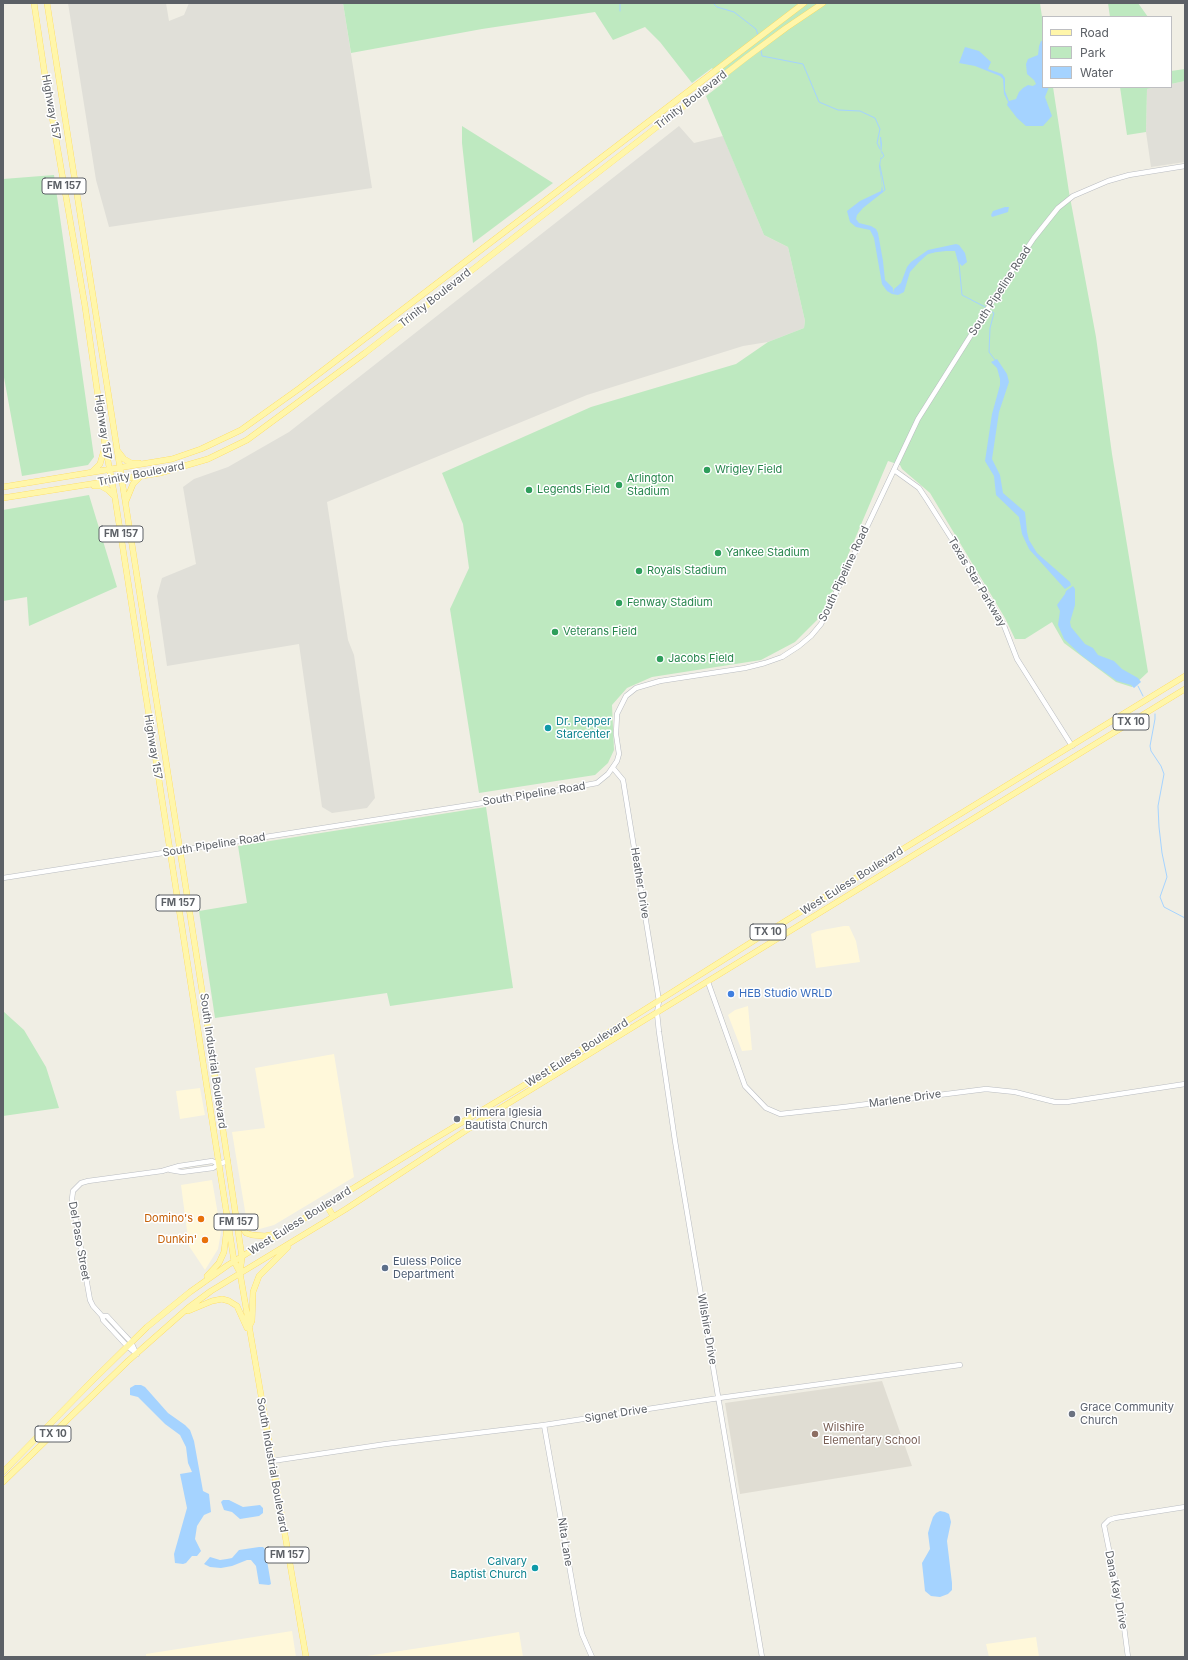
<!DOCTYPE html>
<html>
<head>
<meta charset="utf-8">
<style>
  body { margin:0 }
  #map { position:relative; width:1188px; height:1660px; overflow:hidden; background:#f0eee4; font-family:Inter,sans-serif }
  canvas { display:block }
  .frame { position:absolute; inset:0; border:4px solid #5c6066; pointer-events:none }
  .legend { position:absolute; left:1042px; top:16px; width:130px; height:72px; box-sizing:border-box; background:#fff; border:1px solid #bebfc2; margin:0; padding:5px 7px; list-style:none; font-size:12px; color:#5c6066 }
  .legend li { display:flex; align-items:center; gap:8px; height:20px }
  .legend b { width:20px; border:1px solid #bebfc2 }
</style>
</head>
<body>
<div id="map">
<canvas width="1188" height="1660"></canvas>
<div class="frame"></div>
<ul class="legend">
<li><b style="height:5px;background:#fff6aa"></b>Road</li>
<li><b style="height:11px;background:#bee9c0"></b>Park</li>
<li><b style="height:11px;background:#a5d3ff"></b>Water</li>
</ul>
</div>
<script>
const context = document.querySelector('canvas').getContext('2d');
context.lineJoin = 'round';
function fillPath(path, color) { context.fillStyle = color; context.fill(path, 'evenodd'); }
const shape = rows => new Path2D(rows.map(r => 'M' + r).join(''));
function trace(path, color, width, dash) { context.strokeStyle = color; context.lineWidth = width; context.lineCap = dash ? 'butt' : 'round'; context.setLineDash(dash || []); context.stroke(path); }
function drawText(font, color, halo, rows, align = 'center') {
  context.font = font + ' Inter,sans-serif'; context.lineWidth = 3; context.setLineDash([]); context.textBaseline = 'middle'; context.strokeStyle = halo; context.fillStyle = color; for (const [text, x, y, turn = 0] of rows) {
    context.save(); context.translate(x, y); context.rotate((+turn || 0) * Math.PI / 180); context.textAlign = isNaN(turn) ? turn : align; if (halo) context.strokeText(text, 0, 0); context.fillText(text, 0, 0); context.restore();
  }
}
const commercial = shape([
  [844,926,849,926,856,941,860,962,816,968,811,934,817,931],
  [748,1006,752,1050,742,1051,728,1015,735,1010],
  [334,1054,354,1177,274,1225,256,1230,247,1223,232,1132,265,1128,255,1068],
  [200,1088,205,1115,180,1119,176,1091],
  [212,1180,221,1232,218,1249,205,1270,189,1246,181,1185],
  [292,1631,296,1657,146,1657,146,1654],
  [519,1632,523,1657,360,1657,446,1644],
  [1036,1637,1039,1657,989,1657,986,1644]
]);
const industrial = shape([
  [68,3,166,3,169,21,184,15,189,3,343,3,372,188,109,227,96,180],
  [1185,81,1185,162,1151,167,1146,132,1147,89,1157,87,1171,87,1171,84],
  [679,126,694,143,723,136,764,235,788,247,805,321,804,328,768,342,743,346,587,395,327,502,348,640,354,655,375,798,367,808,332,813,322,807,299,644,167,666,157,596,162,578,196,564,183,487,194,479,228,467,289,432]
]);
const education = shape([
  [882,1381,912,1466,740,1494,725,1403]
]);
const green = shape([
  [343,3,1040,3,1043,24,1043,87,1053,87,1069,192,1096,337,1112,454,1148,672,1132,687,1116,682,1064,643,1052,622,1025,639,1015,639,1005,618,930,493,902,469,900,465,888,461,823,614,795,642,761,660,652,677,627,688,612,705,614,750,608,763,595,775,479,793,450,609,469,568,463,524,442,473,591,407,736,364,768,342,804,328,805,321,788,247,764,235,706,96,723,83,712,68,692,83,660,42,645,27,613,40,595,12,482,29,351,53],
  [1108,3,1138,3,1148,17,1110,17],
  [1185,69,1185,81,1171,84,1171,71],
  [1120,87,1157,87,1147,89,1146,132,1127,135],
  [462,126,553,183,473,243,462,143],
  [54,175,94,457,88,465,22,476,3,372,3,179],
  [89,495,117,587,29,626,27,597,3,601,3,510],
  [486,807,513,988,390,1006,387,993,215,1018,199,911,247,903,238,846],
  [3,1011,24,1030,46,1067,59,1108,3,1116]
]);
const water = shape([
  [1041,41,1043,41,1043,87,1049,87,1045,97,1052,116,1043,126,1026,126,1017,118,1007,105,1008,102,1004,94,1003,79,1000,76,975,66,959,63,965,47,979,51,991,62,988,69,1002,74,1005,78,1005,91,1009,101,1016,99,1019,92,1023,88,1028,85,1033,86,1036,84,1034,80,1027,74,1026,64,1028,59,1038,55,1039,46],
  [880,137,881,137,882,144,880,168,883,192,863,208,857,215,856,219,859,223,871,226,876,229,878,233,883,261,885,280,893,288,893,293,894,289,901,283,907,267,911,262,928,250,956,244,959,245,965,253,967,262,962,266,958,262,955,251,946,251,929,253,919,262,910,272,904,292,898,295,892,294,887,291,882,284,874,238,870,230,856,227,850,222,847,211,860,201,881,191,882,186,879,166,881,155],
  [1005,207,1009,207,1008,212,992,217,991,215,993,211],
  [997,359,1007,374,1009,382,999,412,992,459,1000,475,1003,493,1025,512,1027,532,1029,540,1037,553,1070,582,1071,585,1065,589,1029,549,1022,534,1019,517,996,495,994,476,985,461,992,414,1000,385,1000,379,997,368,991,362],
  [1073,586,1075,589,1075,605,1070,622,1071,627,1085,644,1093,648,1098,655,1114,661,1122,669,1138,678,1141,682,1134,688,1131,685,1117,681,1097,667,1081,655,1064,639,1058,625,1060,611,1057,605,1065,594,1066,591],
  [135,1385,141,1385,145,1387,168,1413,185,1425,190,1430,194,1441,203,1491,209,1494,211,1512,204,1515,197,1526,195,1539,201,1551,197,1556,192,1556,186,1563,183,1564,175,1563,174,1554,187,1508,180,1474,192,1472,188,1463,186,1447,180,1435,165,1424,138,1397,130,1395,130,1388],
  [223,1500,229,1500,243,1507,260,1505,263,1508,263,1513,259,1516,240,1519,232,1512,224,1510,221,1502],
  [940,1511,945,1512,949,1514,951,1522,947,1541,952,1583,952,1590,948,1594,940,1597,931,1596,925,1591,922,1563,930,1549,928,1533,930,1526,933,1517,936,1513],
  [259,1547,263,1547,265,1549,271,1584,269,1585,259,1584,256,1566,251,1560,247,1560,232,1566,221,1568,210,1567,204,1564,210,1557,220,1560,227,1559,232,1558,239,1550]
]);
const stream = shape([
  [620,3,620,11],
  [713,3,717,7,734,12,756,29,758,35],
  [761,50,762,56,803,64,819,102,838,110,860,111,875,118,880,129,877,143,880,149],
  [881,159,884,156,882,152],
  [876,197,885,190,880,166],
  [927,254,934,252],
  [959,263,962,295,987,308],
  [989,310,994,313,990,328,989,352,995,360],
  [1138,686,1143,696],
  [1155,714,1155,719,1150,746,1151,751,1161,766,1164,774,1158,806,1159,827,1162,853,1167,877,1160,897,1164,907,1185,918]
]);
const minor = shape([
  [894,470,919,488,927,500,974,574,1003,623,1017,659,1072,746],
  [613,768,623,780,659,1001,657,1013,659,1032,675,1141,762,1657],
  [3,878,521,797,597,783,608,774,617,761,619,754,616,734,617,714,626,696,636,688,660,681,745,668,765,663,782,657,799,646,811,636,821,624,918,419,1007,278,1034,238,1058,208,1073,196,1108,181,1129,175,1185,166],
  [708,982,745,1086,766,1108,780,1114,844,1107,986,1089,1015,1092,1055,1102,1067,1102,1185,1084],
  [170,1170,182,1172,213,1168,219,1164,228,1161],
  [102,1316,107,1316,117,1327,131,1342,136,1353],
  [137,1354,127,1346,103,1320,102,1316,93,1306,90,1300,72,1199,73,1191,81,1183,88,1181,162,1171,179,1166,212,1161,219,1164],
  [544,1425,578,1615,582,1634,592,1657],
  [272,1461,386,1444,544,1425,719,1398,960,1365],
  [1128,1657,1123,1619,1104,1525,1109,1520,1115,1518,1185,1507]
]);
const major = shape([
  [34,3,45,76,85,306,105,445,115,498,234,1261,240,1273,306,1657],
  [47,3,203,997,242,1257,240,1273],
  [117,450,124,459,131,463,139,463],
  [93,471,100,464,104,450],
  [94,486,101,486,108,490,114,496],
  [3,487,172,459,201,449,241,430,300,388,804,3],
  [3,498,160,473,208,459,247,440,365,353,747,57,786,28,823,3],
  [126,501,133,484,140,477],
  [326,1204,333,1216],
  [238,1222,246,1233,252,1235,265,1236,275,1234],
  [207,1276,219,1263,224,1252,227,1227],
  [188,1311,212,1301,222,1299,229,1301,237,1306,247,1328],
  [249,1327,252,1321,253,1292,259,1276,288,1247],
  [3,1472,92,1381,147,1327,190,1292,228,1265,419,1148,541,1075,766,933,1185,676],
  [3,1482,128,1361,188,1308,211,1291,346,1209,491,1114,1185,689]
]);
const markers = [
  [707,470,4,"#2e9e5b"],
  [619,485,4,"#2e9e5b"],
  [529,490,4,"#2e9e5b"],
  [718,553,4,"#2e9e5b"],
  [639,571,4,"#2e9e5b"],
  [619,603,4,"#2e9e5b"],
  [555,632,4,"#2e9e5b"],
  [660,659,4,"#2e9e5b"],
  [548,728,4,"#0f9aa8"],
  [731,994,4,"#3f7fe0"],
  [457,1119,4,"#6b7280"],
  [201,1219,4,"#e8710a"],
  [205,1240,4,"#e8710a"],
  [385,1268,4,"#5c6f8a"],
  [1072,1414,4,"#6b7280"],
  [815,1434,4,"#8d6e63"],
  [535,1568,4,"#0f9aa8"]
];
const shields = [
  [64,186,44],
  [121,534,44],
  [1131,722,36],
  [178,903,44],
  [768,932,36],
  [236,1222,44],
  [53,1434,36],
  [287,1555,44]
];
const shieldNames = [
  ["FM 157",64,186],
  ["FM 157",121,534],
  ["TX 10",1131,722],
  ["FM 157",178,903],
  ["TX 10",768,932],
  ["FM 157",236,1222],
  ["TX 10",53,1434],
  ["FM 157",287,1555]
];
const streetNames = [
  ["Trinity Boulevard",691,100,-38],
  ["Highway 157",51,107,80],
  ["South Pipeline Road",1000,291,-57],
  ["Trinity Boulevard",435,298,-38],
  ["Highway 157",103,427,82],
  ["Trinity Boulevard",141,474,-11],
  ["South Pipeline Road",844,574,-65],
  ["Texas Star Parkway",977,582,59],
  ["Highway 157",153,747,81],
  ["South Pipeline Road",534,794,-9],
  ["South Pipeline Road",214,845,-9],
  ["West Euless Boulevard",852,881,-32],
  ["Heather Drive",640,883,81],
  ["West Euless Boulevard",577,1053,-32],
  ["South Industrial Boulevard",213,1061,82],
  ["Marlene Drive",905,1099,-8],
  ["West Euless Boulevard",300,1221,-32],
  ["Del Paso Street",79,1241,80],
  ["Wilshire Drive",707,1329,80],
  ["Signet Drive",616,1414,-9],
  ["South Industrial Boulevard",272,1465,80],
  ["Nita Lane",565,1542,81],
  ["Dana Kay Drive",1116,1590,79]
];
const leisureNames = [
  ["Wrigley Field",715,470],
  ["Arlington",627,479],
  ["Stadium",627,492],
  ["Legends Field",537,490],
  ["Yankee Stadium",726,553],
  ["Royals Stadium",647,571],
  ["Fenway Stadium",627,603],
  ["Veterans Field",563,632],
  ["Jacobs Field",668,659]
];
const cultureNames = [
  ["Dr. Pepper",556,722],
  ["Starcenter",556,735],
  ["Calvary",527,1562,"right"],
  ["Baptist Church",527,1575,"right"]
];
const shopNames = [
  ["HEB Studio WRLD",739,994]
];
const worshipNames = [
  ["Primera Iglesia",465,1113],
  ["Bautista Church",465,1126],
  ["Grace Community",1080,1408],
  ["Church",1080,1421]
];
const foodNames = [
  ["Domino's",193,1219],
  ["Dunkin'",197,1240]
];
const serviceNames = [
  ["Euless Police",393,1262],
  ["Department",393,1275]
];
const educationNames = [
  ["Wilshire",823,1428],
  ["Elementary School",823,1441]
];
fillPath(commercial, '#fff8da');
fillPath(industrial, '#e0dfd8');
fillPath(education, '#e0ddd3');
fillPath(green, '#bee9c0');
fillPath(water, '#a5d3ff');
trace(stream, '#a5d3ff', 1);
trace(minor, '#b9bcc1', 5.5);
trace(major, '#fed64f', 6);
trace(minor, '#fff', 4.5);
trace(major, '#fff6aa', 5.5);
for (const [x, y, r, color] of markers) { const dot = new Path2D(); dot.arc(x, y, r, 0, 2 * Math.PI); context.fillStyle = color; context.fill(dot); trace(dot, '#fff', 1.5); }
for (const [x, y, w] of shields) { const box = new Path2D(); box.roundRect(x - w / 2, y - 8, w, 16, 3); context.fillStyle = '#fff'; context.fill(box); trace(box, '#5c6066', 1); }
drawText('bold 10px', '#5c6066', null, shieldNames);
drawText('11px', '#5c6066', '#fff', streetNames);
drawText('11px', '#27864d', '#fff', leisureNames, 'left');
drawText('11px', '#0d838f', '#fff', cultureNames, 'left');
drawText('11px', '#366cbe', '#fff', shopNames, 'left');
drawText('11px', '#5b616d', '#fff', worshipNames, 'left');
drawText('11px', '#c56008', '#fff', foodNames, 'right');
drawText('11px', '#4e5e75', '#fff', serviceNames, 'left');
drawText('11px', '#785e54', '#fff', educationNames, 'left');
</script>
</body>
</html>
